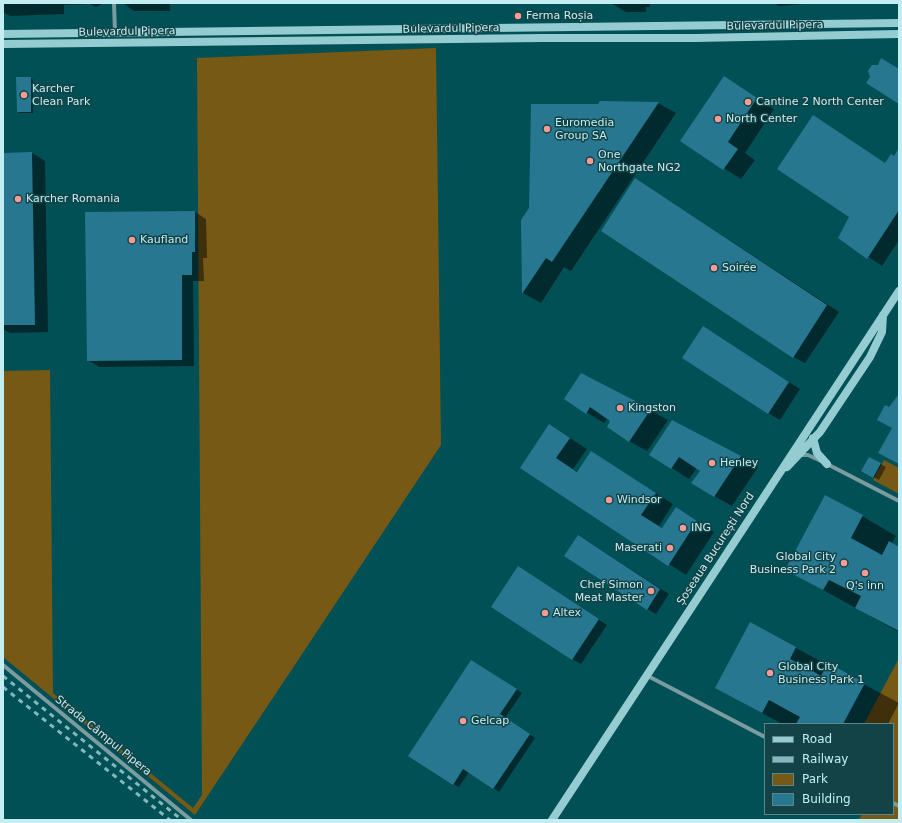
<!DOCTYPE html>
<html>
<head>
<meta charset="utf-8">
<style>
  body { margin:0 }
  #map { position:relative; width:902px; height:823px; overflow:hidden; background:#005056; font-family:"DejaVu Sans",sans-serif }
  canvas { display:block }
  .frame { position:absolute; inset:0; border:4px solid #c4edf1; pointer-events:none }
  .legend { position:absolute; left:764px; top:723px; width:130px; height:92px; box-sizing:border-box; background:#134347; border:1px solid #5a878b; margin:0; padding:5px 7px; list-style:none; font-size:12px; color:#c4edf1 }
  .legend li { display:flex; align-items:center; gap:8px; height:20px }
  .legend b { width:20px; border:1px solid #5a878b }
</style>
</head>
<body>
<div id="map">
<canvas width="902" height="823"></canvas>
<div class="frame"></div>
<ul class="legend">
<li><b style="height:5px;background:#95ccd2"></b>Road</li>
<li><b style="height:5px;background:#83b9be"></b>Railway</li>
<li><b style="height:11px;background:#765914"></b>Park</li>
<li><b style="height:11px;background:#277790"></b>Building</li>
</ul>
</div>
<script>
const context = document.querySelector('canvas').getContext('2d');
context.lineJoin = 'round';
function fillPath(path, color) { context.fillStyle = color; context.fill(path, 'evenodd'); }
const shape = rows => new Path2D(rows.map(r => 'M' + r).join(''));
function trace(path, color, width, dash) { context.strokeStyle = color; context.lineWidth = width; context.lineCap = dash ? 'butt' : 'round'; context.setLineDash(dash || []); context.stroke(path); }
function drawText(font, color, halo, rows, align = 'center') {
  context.font = font + ' "DejaVu Sans",sans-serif'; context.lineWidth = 3; context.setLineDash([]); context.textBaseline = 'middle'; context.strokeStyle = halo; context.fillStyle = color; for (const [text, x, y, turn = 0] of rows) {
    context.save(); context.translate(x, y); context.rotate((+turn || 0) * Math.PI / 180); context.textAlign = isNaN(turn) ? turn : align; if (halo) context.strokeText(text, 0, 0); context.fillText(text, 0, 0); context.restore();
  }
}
const green = shape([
  [436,48,441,445,195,815,3,657,3,371,50,370,53,693,193,808,202,795,197,58],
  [884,460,899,468,899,494,873,480],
  [899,658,899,820,858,820,863,814,893,814,893,724,864,724]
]);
const shadow = shape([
  [3,3,111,3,111,4,102,4,96,7,90,4,64,5,64,14,10,16,3,12],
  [123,3,170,3,170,11,134,11],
  [611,3,650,3,650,7,646,7,646,12,626,12],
  [774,3,803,3,803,4,779,6],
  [724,77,774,109,745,153,755,160,741,179,681,141],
  [31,78,33,80,33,113,20,113,18,112],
  [600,102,658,103,676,113,571,271,564,267,541,303,523,293,522,220],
  [814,117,886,164,894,157,899,156,899,240,882,266,839,237,851,217],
  [32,153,45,161,48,332,10,333,3,329,3,154],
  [636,179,839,312,805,363,793,357],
  [195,212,206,219,207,258,203,258,204,281,193,281,194,366,99,367,88,360],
  [715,334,800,389,780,420,768,413],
  [565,399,650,410,668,420,647,451,629,441,608,418,604,423],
  [567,436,587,449,573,469,578,472,591,452,673,504,659,526,663,528,676,508,714,532,686,575,521,468],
  [650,454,740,456,758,467,732,506,714,496,701,471,697,468,689,479],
  [869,458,886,467,879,480,862,471],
  [862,516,896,536,892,543,899,548,899,632,787,570],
  [587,541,669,594,656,614,647,609],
  [527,572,607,625,581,664,572,659],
  [796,648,899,703,888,724,782,724,717,688],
  [477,664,522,693,505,718,535,738,499,792,469,772,459,787,453,784]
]);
const building = shape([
  [881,58,899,69,899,104,866,83,870,77,868,71,872,65,878,65],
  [724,76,757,98,728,142,738,149,723,170,680,141],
  [16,77,31,77,31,112,17,112],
  [600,101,659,102,552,262,546,258,522,294,521,220,529,208,531,104,598,104],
  [813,115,885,163,891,154,894,156,899,148,899,210,867,259,838,238,849,217,777,169],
  [32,152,35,325,3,325,3,153],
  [635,178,827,305,793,358,601,231],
  [195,211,195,252,192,252,192,275,182,275,182,360,87,361,85,212],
  [703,326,789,382,768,414,682,358],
  [581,373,651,409,629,442,607,427,610,421,590,407,586,414,564,399],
  [899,394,899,464,878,453,892,428,877,420,885,405,889,407],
  [672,420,741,456,714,497,691,483,700,471,679,457,671,469,649,455],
  [549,424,570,438,556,458,577,472,591,451,656,493,641,515,662,528,676,507,697,521,668,566,520,468],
  [869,457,881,463,873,478,861,471],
  [825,495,863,515,851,538,882,555,889,541,899,547,899,631,855,608,861,596,829,580,823,590,785,570],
  [578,535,660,589,647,610,564,556],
  [518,566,599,619,572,660,491,607],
  [750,622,796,647,790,659,811,670,821,676,828,663,865,683,843,724,796,724,800,717,769,700,762,713,715,688],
  [471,660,517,689,500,714,530,734,493,789,463,769,453,785,408,756]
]);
const minor = shape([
  [114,3,115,32],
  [799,455,808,455,821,461],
  [827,464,899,501],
  [3,665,191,820],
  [646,675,765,737],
  [893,803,899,806]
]);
const secondary = shape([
  [3,34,899,23],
  [3,44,542,38,696,38,899,34],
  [813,438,817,453,827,464],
  [787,467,820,432,870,357,882,332,883,315],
  [552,820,899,291]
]);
const rail = shape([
  [3,676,182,820],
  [3,687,170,820]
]);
const markers = [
  [518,16,4,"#f59c96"],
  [24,95,4,"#f59c96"],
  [748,102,4,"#f59c96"],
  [718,119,4,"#f59c96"],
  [547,129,4,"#f59c96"],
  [590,161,4,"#f59c96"],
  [18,199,4,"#f59c96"],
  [132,240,4,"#f59c96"],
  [714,268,4,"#f59c96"],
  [620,408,4,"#f59c96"],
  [712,463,4,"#f59c96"],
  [609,500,4,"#f59c96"],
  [683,528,4,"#f59c96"],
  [670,548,4,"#f59c96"],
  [844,563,4,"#f59c96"],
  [865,573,4,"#f59c96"],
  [651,591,4,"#f59c96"],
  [545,613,4,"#f59c96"],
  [770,673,4,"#f59c96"],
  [463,721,4,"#f59c96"]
];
const poiNames = [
  ["Ferma Roșia",526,16],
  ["Karcher",32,89],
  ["Clean Park",32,102],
  ["Cantine 2 North Center",756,102],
  ["North Center",726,119],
  ["Euromedia",555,123],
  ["Group SA",555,136],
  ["One",598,155],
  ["Northgate NG2",598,168],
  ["Karcher Romania",26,199],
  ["Kaufland",140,240],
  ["Soirée",722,268],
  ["Kingston",628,408],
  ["Henley",720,463],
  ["Windsor",617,500],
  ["ING",691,528],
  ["Maserati",662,548,"right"],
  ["Global City",836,557,"right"],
  ["Business Park 2",836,570,"right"],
  ["Chef Simon",643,585,"right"],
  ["Meat Master",643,598,"right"],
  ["Q's inn",865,586,"center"],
  ["Altex",553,613],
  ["Global City",778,667],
  ["Business Park 1",778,680],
  ["Gelcap",471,721]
];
const streetNames = [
  ["Bulevardul Pipera",775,26,-1],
  ["Bulevardul Pipera",451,29,-1],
  ["Bulevardul Pipera",127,32,-1],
  ["Șoseaua București Nord",716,549,-57],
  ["Strada Câmpul Pipera",103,736,39]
];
fillPath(green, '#765914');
fillPath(shadow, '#0007');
fillPath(building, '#277790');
trace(minor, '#7a9ca0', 4);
trace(secondary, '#95ccd2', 8);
trace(rail, '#83b9be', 3, [5, 5]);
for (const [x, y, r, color] of markers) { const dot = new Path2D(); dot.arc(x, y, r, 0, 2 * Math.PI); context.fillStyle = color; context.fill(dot); trace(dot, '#134347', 1.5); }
drawText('11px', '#c4edf1', '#134347', poiNames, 'left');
drawText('11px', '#c4edf1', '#134347', streetNames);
</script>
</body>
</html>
